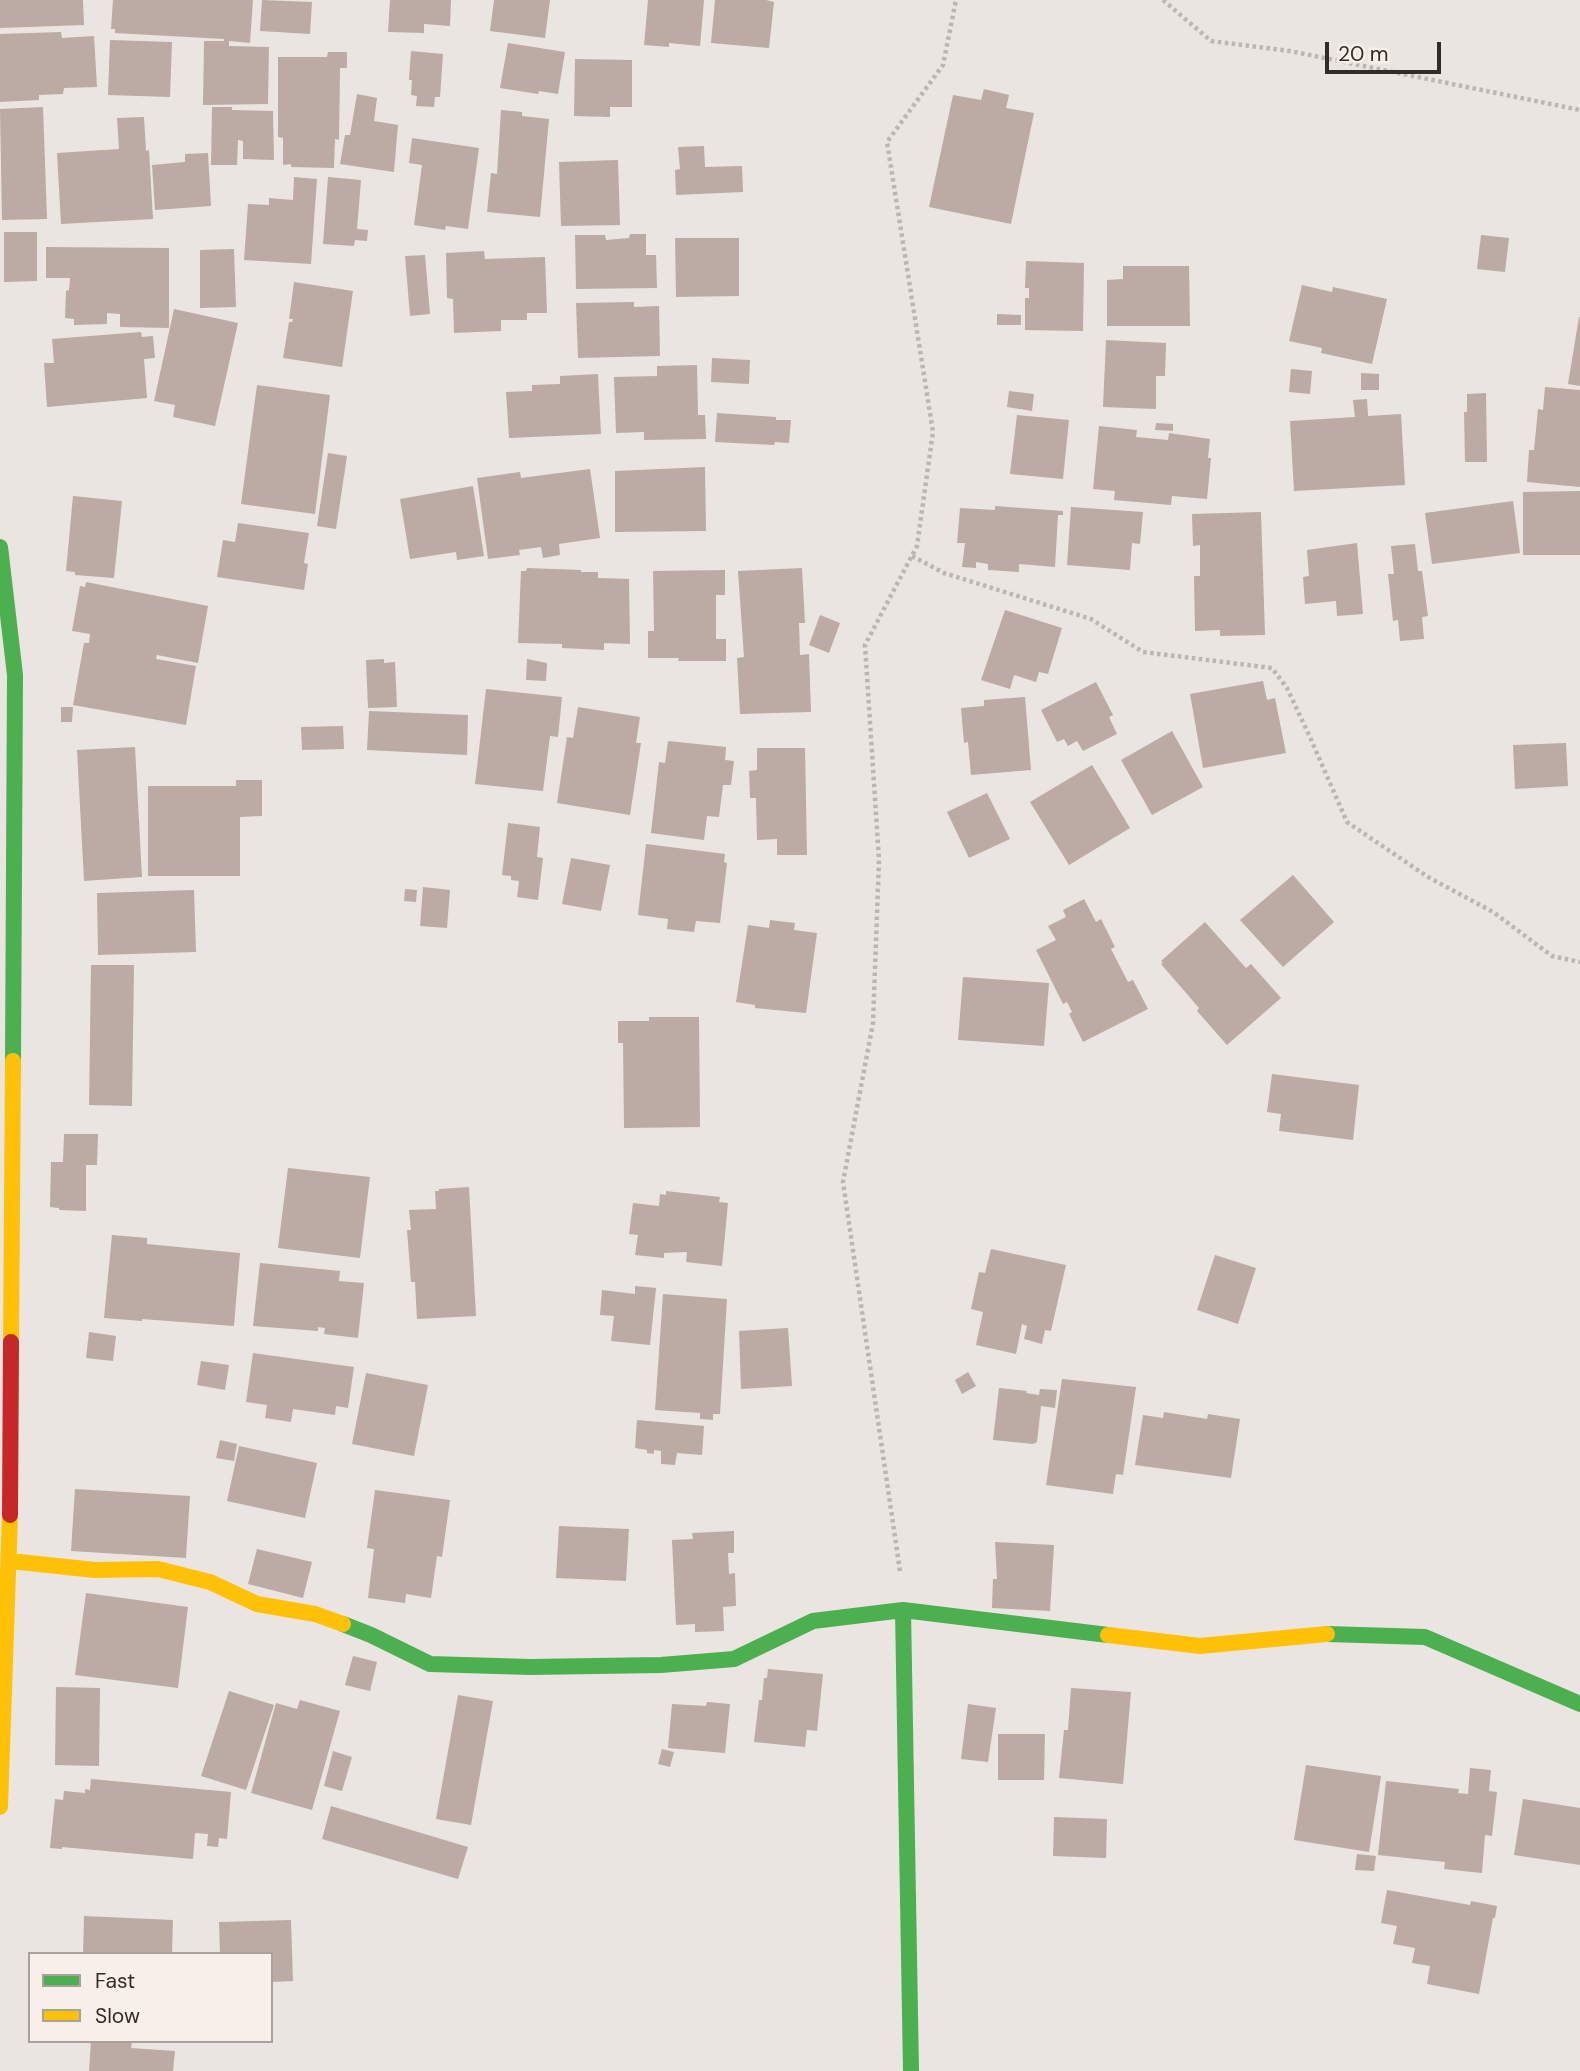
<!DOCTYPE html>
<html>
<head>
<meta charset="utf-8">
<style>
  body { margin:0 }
  #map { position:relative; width:1580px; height:2071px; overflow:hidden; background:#eae5e0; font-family:"DM Sans",sans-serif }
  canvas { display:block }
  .legend { position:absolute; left:28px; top:1952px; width:245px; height:91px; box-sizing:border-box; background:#f7efe8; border:2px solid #a9a19b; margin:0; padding:9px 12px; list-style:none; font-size:21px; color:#332b28 }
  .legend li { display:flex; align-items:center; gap:14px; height:35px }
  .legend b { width:35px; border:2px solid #a9a19b }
  .scale { position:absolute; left:1325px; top:42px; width:116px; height:32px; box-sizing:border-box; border:4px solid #332b28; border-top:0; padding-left:9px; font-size:21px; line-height:24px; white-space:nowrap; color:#332b28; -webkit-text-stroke:5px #f7efe8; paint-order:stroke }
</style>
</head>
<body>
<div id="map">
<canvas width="1580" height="2071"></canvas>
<ul class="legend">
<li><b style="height:9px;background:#4caf50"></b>Fast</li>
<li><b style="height:9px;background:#ffc107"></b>Slow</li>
</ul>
<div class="scale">20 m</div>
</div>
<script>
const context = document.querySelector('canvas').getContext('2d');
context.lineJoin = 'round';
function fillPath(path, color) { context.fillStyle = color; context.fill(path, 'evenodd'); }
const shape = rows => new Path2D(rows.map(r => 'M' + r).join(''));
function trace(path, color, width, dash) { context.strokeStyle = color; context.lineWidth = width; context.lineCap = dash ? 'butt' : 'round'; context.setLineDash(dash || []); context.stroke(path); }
const building = shape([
  [0,0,83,0,84,25,0,28],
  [113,0,253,0,250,43,229,41,229,46,269,47,268,104,203,105,204,41,224,41,224,39,115,33,115,29,111,29],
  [262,0,312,2,310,34,260,31],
  [390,0,451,0,450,26,424,24,424,33,388,32],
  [494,0,550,0,545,38,490,31],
  [648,0,704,0,700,46,669,43,669,47,644,45],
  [715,0,766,0,774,2,769,48,711,43],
  [61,32,62,38,94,36,97,87,64,88,63,94,39,95,39,100,0,102,0,34],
  [110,40,172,42,170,97,108,95],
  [508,43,565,52,558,94,539,91,538,94,500,88],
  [411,51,443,54,440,97,435,97,434,107,416,106,417,96,411,95,412,80,409,80],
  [328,52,347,52,347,68,340,68,339,140,335,139,334,168,291,167,291,164,283,165,283,138,278,137,278,57,327,57],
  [575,59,632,60,632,107,610,107,610,117,574,116],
  [984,89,1009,95,1006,108,1034,113,1011,224,929,207,953,95,981,100],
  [357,94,377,98,374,121,398,125,394,172,340,164,345,135,350,135],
  [43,107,47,219,2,220,0,109],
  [212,107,232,107,232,110,273,111,274,160,243,159,243,141,238,140,237,165,211,165],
  [501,110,522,112,522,116,549,119,540,217,487,212,491,173,497,174],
  [144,117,146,151,149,150,153,219,61,224,57,153,119,149,117,118],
  [412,138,479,148,468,229,446,226,445,230,414,225,422,165,409,163],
  [704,146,705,167,742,166,743,192,676,195,675,170,680,169,678,147],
  [208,153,211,206,155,210,152,165,185,162,185,154],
  [618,160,620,225,561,226,559,162],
  [294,177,317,179,311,264,244,260,248,204,269,205,269,198,293,200],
  [328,177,361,180,357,229,368,230,367,241,355,240,354,246,323,244],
  [4,232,37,232,37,281,4,282],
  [630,234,646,234,646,255,656,255,657,288,576,289,575,235,605,235,606,240,629,238],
  [1481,235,1509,238,1505,272,1477,269],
  [675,238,739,238,739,296,676,297],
  [46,247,169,248,169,328,120,327,120,314,107,313,107,324,74,325,74,319,65,318,66,291,69,290,70,278,46,278],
  [234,249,236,307,200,308,200,250],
  [484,251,485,259,545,257,547,313,527,313,527,320,501,320,501,331,454,333,453,299,447,298,446,253],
  [425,255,430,314,410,316,405,256],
  [1026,261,1084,263,1083,331,1025,330,1025,298,1029,298,1029,288,1025,288],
  [1123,266,1189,266,1190,326,1107,326,1107,280,1123,279],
  [294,282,353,291,342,367,283,358,289,322,292,322,293,319,289,319],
  [1302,285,1332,292,1333,287,1387,299,1372,364,1321,353,1322,348,1289,341],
  [634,302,634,307,659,306,660,356,578,358,576,303],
  [174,309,238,323,215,426,173,417,175,405,154,401],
  [997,314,1021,315,1021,325,997,325],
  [1579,317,1580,317,1580,386,1568,384],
  [141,332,142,337,153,336,155,358,144,359,147,398,47,407,44,363,54,363,52,339],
  [1106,340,1166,343,1165,376,1156,376,1156,409,1103,407],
  [712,358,750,360,749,384,711,382],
  [697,365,698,415,705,415,706,439,644,440,644,432,616,433,614,377,657,376,657,366],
  [1291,369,1312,371,1310,394,1289,392],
  [1361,373,1379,374,1379,390,1361,390],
  [598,374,601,434,509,438,506,392,532,391,532,385,560,384,560,376],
  [257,385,330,395,315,514,241,504],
  [1545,387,1580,390,1580,487,1527,482,1529,450,1534,450,1538,409,1543,410],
  [1009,391,1034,394,1032,411,1007,407],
  [1486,393,1487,462,1465,462,1464,412,1467,412,1467,394],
  [1367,399,1368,416,1401,414,1405,485,1294,491,1290,421,1355,417,1353,400],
  [717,413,776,417,776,420,791,420,789,443,775,442,774,445,715,442],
  [1017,415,1069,420,1063,479,1010,474],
  [1156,423,1173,424,1173,431,1155,430],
  [1099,426,1137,430,1136,437,1168,440,1169,433,1210,439,1208,458,1211,458,1207,499,1172,496,1171,505,1114,500,1115,491,1093,489],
  [328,453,347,456,336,529,317,526],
  [705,467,706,531,615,532,615,471],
  [590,469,600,538,559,544,560,555,543,558,541,547,519,550,520,555,488,559,477,478,520,472,521,478],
  [473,486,484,556,457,560,456,552,410,559,400,499],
  [1580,491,1580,555,1523,555,1523,492],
  [73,496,122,501,114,578,75,575,75,572,66,571],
  [1513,501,1520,553,1432,564,1425,513],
  [995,506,1063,511,1063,515,1058,515,1055,567,1019,564,1019,572,988,570,988,564,976,562,976,568,962,567,965,543,957,543,960,508,995,510],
  [1071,507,1143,512,1140,544,1132,543,1130,570,1067,565],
  [1261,512,1265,635,1220,636,1220,630,1195,631,1194,576,1200,576,1200,545,1193,546,1192,514],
  [238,523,309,533,304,563,308,564,304,590,217,577,223,540,235,542],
  [1357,543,1363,614,1337,616,1336,601,1305,604,1303,577,1309,576,1307,550],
  [1415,544,1418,571,1422,571,1428,616,1422,617,1424,639,1400,641,1398,620,1393,621,1388,574,1394,574,1391,546],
  [527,568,581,570,581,572,598,572,598,578,629,579,630,644,604,643,604,650,562,648,562,644,518,643,521,571,526,571],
  [802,568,805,623,799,623,800,655,809,654,811,712,740,714,737,658,744,657,738,571],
  [725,570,725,595,716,595,716,639,726,639,726,661,678,661,679,658,648,658,648,631,654,631,653,571],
  [86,582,208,606,198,663,157,655,156,659,196,666,186,725,73,705,84,643,89,643,90,634,72,631,80,586,85,587],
  [1005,610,1062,628,1048,674,1039,672,1036,682,1014,675,1010,689,981,680],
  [820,615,840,623,829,653,809,645],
  [384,659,384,663,395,662,397,707,368,708,366,660],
  [527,659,547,663,546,681,526,680],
  [1263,681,1267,700,1275,698,1286,753,1203,768,1190,694],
  [1096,682,1113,715,1109,717,1117,734,1083,751,1077,741,1068,746,1064,739,1057,742,1041,710],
  [486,689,562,697,558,737,550,736,543,791,475,784],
  [1025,697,1031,770,971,775,968,742,964,743,961,708,984,706,984,700],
  [61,707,73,707,72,722,61,722],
  [578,707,640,717,636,743,641,743,630,815,557,803,567,737,573,738],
  [369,711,468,715,467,755,367,750],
  [343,726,344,749,302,750,301,727],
  [1172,731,1203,787,1152,815,1121,760],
  [668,741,726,747,725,760,734,761,731,785,723,785,719,817,707,816,704,840,651,833,659,762,665,763],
  [1566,743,1568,786,1515,789,1513,745],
  [135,747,142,877,84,881,77,750],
  [757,748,805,748,807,855,777,855,777,839,757,840,756,798,750,798,749,771,757,770],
  [1092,765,1130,828,1069,865,1030,802],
  [236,780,262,780,262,816,240,817,240,876,148,876,148,786,236,786],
  [987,793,1010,839,969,858,947,812],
  [508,823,540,827,537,857,543,858,538,900,517,897,519,881,511,880,511,876,502,875],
  [646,844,725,854,724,862,727,863,720,923,696,921,694,932,667,929,668,919,638,915],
  [571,858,610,865,601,911,562,904],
  [1293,875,1334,922,1283,967,1240,920],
  [423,887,450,890,447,928,420,926],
  [405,889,417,890,416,902,404,901],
  [194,890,196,952,98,955,97,893],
  [1084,899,1096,922,1101,919,1115,947,1111,949,1128,982,1133,980,1148,1009,1083,1042,1069,1014,1072,1012,1067,1002,1063,1004,1036,950,1056,940,1048,926,1066,917,1063,910],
  [770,920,795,923,794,930,817,933,806,1013,755,1008,755,1005,736,1002,748,925,769,928],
  [1205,922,1246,968,1251,964,1281,998,1227,1045,1197,1011,1199,1008,1161,964,1163,963,1161,961],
  [91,965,134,965,132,1106,89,1105],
  [963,977,1049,983,1044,1046,958,1040],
  [649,1017,699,1017,700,1127,624,1128,623,1043,618,1043,618,1021,649,1021],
  [1272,1074,1359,1085,1353,1140,1279,1131,1281,1114,1267,1112],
  [64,1134,98,1134,97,1165,86,1165,86,1211,59,1210,59,1208,50,1207,51,1162,63,1162],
  [288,1168,370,1177,360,1258,278,1248],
  [469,1187,476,1316,417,1319,415,1282,411,1282,407,1230,411,1230,409,1210,436,1209,435,1191,439,1191,439,1189],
  [666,1191,720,1197,719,1202,728,1203,722,1266,686,1262,687,1252,664,1253,664,1258,635,1255,638,1235,629,1234,633,1203,659,1206,660,1194,666,1195],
  [112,1235,147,1238,147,1244,240,1253,234,1326,142,1319,142,1321,104,1318],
  [991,1249,1066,1265,1051,1331,1045,1330,1042,1344,1024,1339,1027,1326,1022,1324,1016,1354,976,1345,983,1312,971,1309,979,1272,985,1273],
  [1215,1255,1256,1268,1238,1324,1197,1310],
  [260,1263,340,1271,339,1281,364,1283,358,1338,324,1334,325,1328,318,1327,318,1331,253,1326],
  [635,1286,656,1288,650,1345,611,1341,614,1316,600,1315,602,1290,635,1294],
  [663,1294,727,1299,720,1414,713,1414,713,1420,700,1419,700,1413,655,1410],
  [788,1328,792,1386,741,1389,739,1331],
  [89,1332,116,1336,113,1361,86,1358],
  [253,1353,354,1367,348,1408,336,1406,335,1415,293,1409,291,1422,265,1418,267,1405,246,1402],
  [201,1361,229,1365,225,1390,197,1385],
  [968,1372,976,1386,962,1394,955,1380],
  [366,1373,428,1385,414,1456,352,1444],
  [1062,1379,1136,1387,1123,1475,1116,1474,1113,1494,1046,1485],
  [999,1388,1027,1391,1026,1393,1039,1395,1040,1389,1057,1390,1055,1408,1041,1406,1037,1442,1033,1444,993,1440],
  [1164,1412,1207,1419,1208,1414,1240,1419,1231,1478,1135,1465,1143,1415,1163,1418],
  [637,1420,704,1426,702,1455,677,1453,675,1465,661,1464,661,1451,654,1450,654,1454,647,1453,647,1450,635,1448],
  [220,1440,237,1444,234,1461,216,1458],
  [239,1446,317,1463,305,1518,227,1501],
  [75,1489,190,1496,186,1558,71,1551],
  [375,1490,450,1500,442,1557,437,1556,431,1598,406,1594,405,1603,368,1598,374,1549,367,1548],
  [559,1526,629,1529,626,1581,556,1578],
  [734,1531,734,1553,728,1553,729,1574,735,1573,736,1606,723,1607,724,1631,695,1632,695,1624,676,1625,672,1540,693,1539,692,1533],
  [995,1542,1054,1545,1050,1611,992,1608,993,1579,997,1579],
  [257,1549,312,1562,303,1598,248,1584],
  [86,1593,188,1607,178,1688,75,1675],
  [353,1656,377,1662,370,1691,345,1685],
  [768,1669,823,1674,817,1731,807,1730,805,1747,754,1742,759,1700,762,1700,764,1678,767,1678],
  [56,1687,100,1688,99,1766,55,1765],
  [1071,1688,1131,1692,1123,1784,1059,1778,1064,1730,1068,1730],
  [229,1691,274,1705,246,1790,201,1776],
  [458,1695,493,1701,471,1825,436,1819],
  [300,1700,340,1711,312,1810,251,1793,276,1703,297,1709],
  [707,1702,730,1704,725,1753,668,1748,672,1704,706,1706],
  [968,1704,996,1708,988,1762,961,1759],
  [998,1734,1045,1734,1044,1780,998,1780],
  [662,1749,674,1752,670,1767,658,1764],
  [333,1751,352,1757,342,1791,324,1786],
  [1306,1765,1381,1776,1369,1852,1294,1840],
  [1470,1768,1491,1770,1489,1791,1497,1792,1492,1836,1485,1835,1482,1873,1444,1869,1445,1862,1378,1855,1386,1781,1459,1789,1458,1793,1468,1794],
  [91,1779,231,1792,227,1839,219,1838,218,1847,207,1846,208,1834,195,1833,193,1859,62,1847,62,1849,50,1848,55,1799,63,1800,64,1791,85,1793,85,1789,90,1790],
  [1523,1799,1580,1808,1580,1865,1514,1855],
  [331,1806,468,1847,458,1879,322,1839],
  [1054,1817,1107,1819,1106,1858,1053,1856],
  [1357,1854,1376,1856,1374,1871,1355,1870],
  [1387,1890,1470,1905,1471,1901,1497,1906,1495,1918,1493,1918,1479,1994,1427,1984,1430,1966,1412,1963,1415,1948,1393,1944,1397,1926,1381,1923],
  [84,1916,173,1920,172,1954,83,1954],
  [291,1920,293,1981,271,1982,271,1954,220,1954,219,1922],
  [91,2041,132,2041,131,2048,175,2051,173,2071,89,2071]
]);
const path = shape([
  [1163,0,1211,41,1290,51,1580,110],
  [912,556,944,573,1091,619,1143,652,1272,668,1287,688,1309,735,1347,822,1428,877,1493,912,1552,956,1580,962],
  [900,1571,843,1182,873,1023,879,860,865,645,917,546,933,432,887,142,943,65,956,0]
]);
const fast = shape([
  [0,547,15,675,13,1061],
  [903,1610,911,2071],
  [343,1624,371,1635,430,1664,530,1667,661,1665,734,1659,813,1621,903,1610,1108,1635],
  [1327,1634,1425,1637,1580,1704]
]);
const slow = shape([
  [11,1342,13,1061],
  [10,1561,95,1570,158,1569,210,1582,257,1604,315,1614,343,1624],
  [1108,1635,1200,1646,1327,1634],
  [0,1807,10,1515]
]);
const jam = shape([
  [10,1515,11,1342]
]);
fillPath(building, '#bcaaa4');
trace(path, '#bcb6b2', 4.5, [3.5, 3.5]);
trace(fast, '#4caf50', 16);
trace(slow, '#ffc107', 16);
trace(jam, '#c62828', 16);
</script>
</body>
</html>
